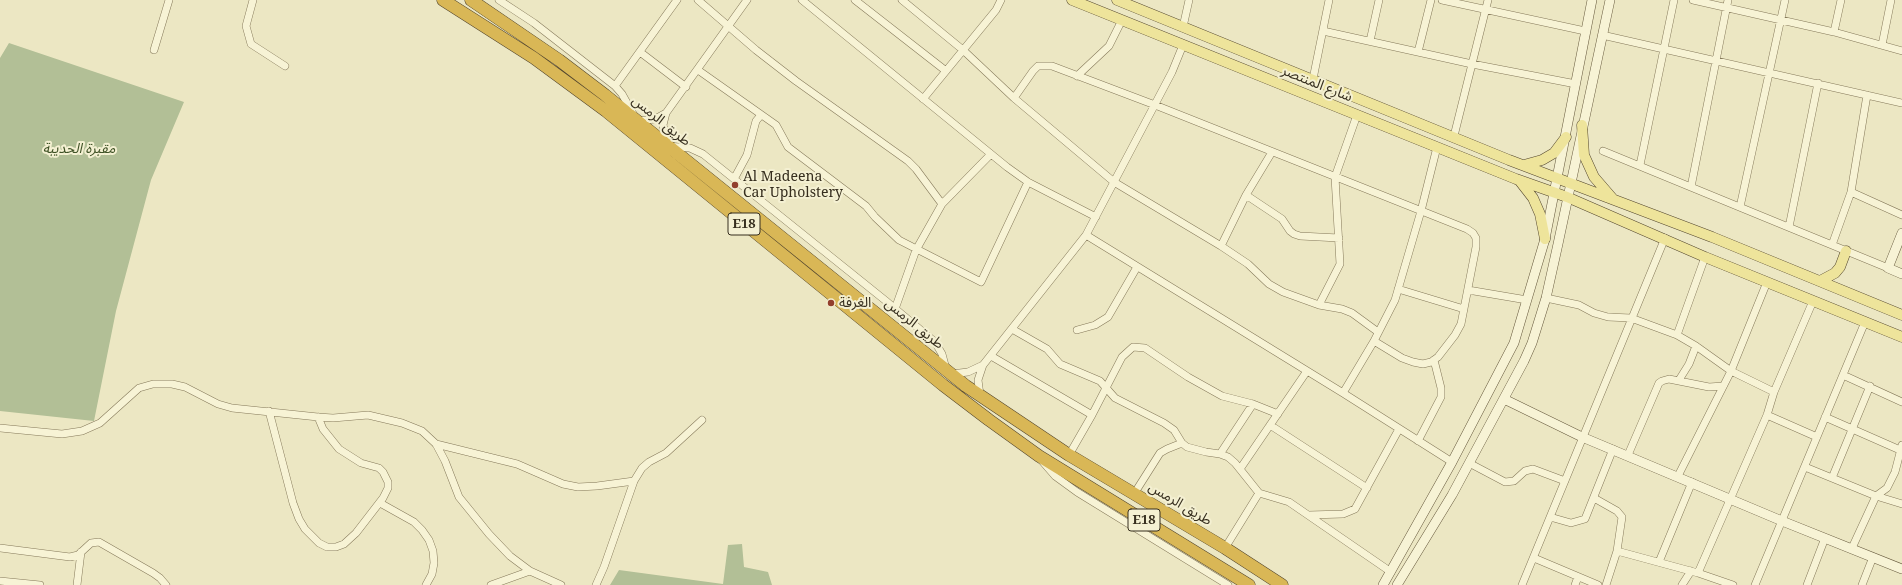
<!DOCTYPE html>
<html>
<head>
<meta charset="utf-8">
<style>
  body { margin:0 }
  canvas { display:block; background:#ece7c3 }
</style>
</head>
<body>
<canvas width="1902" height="585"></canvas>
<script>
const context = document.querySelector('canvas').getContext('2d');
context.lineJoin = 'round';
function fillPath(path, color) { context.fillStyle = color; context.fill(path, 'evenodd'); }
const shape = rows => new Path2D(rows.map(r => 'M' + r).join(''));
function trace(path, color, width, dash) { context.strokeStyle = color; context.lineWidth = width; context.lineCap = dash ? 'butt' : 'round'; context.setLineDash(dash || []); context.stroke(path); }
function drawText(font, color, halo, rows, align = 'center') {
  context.font = font + ' "Noto Serif","Noto Sans Arabic",serif'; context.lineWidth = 4; context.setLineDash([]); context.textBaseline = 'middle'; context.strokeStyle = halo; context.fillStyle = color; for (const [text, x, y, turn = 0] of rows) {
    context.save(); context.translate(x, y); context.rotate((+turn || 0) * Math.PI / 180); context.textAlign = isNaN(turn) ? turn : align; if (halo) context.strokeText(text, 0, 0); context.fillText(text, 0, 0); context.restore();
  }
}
const cemetery = shape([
  [9,43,184,102,151,180,116,311,94,421,0,411,0,58],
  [742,544,744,567,768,572,772,585,610,585,619,570,723,584,728,545]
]);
const street = shape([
  [253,0,246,26,251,44,285,66],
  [499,0,534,23,615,86,622,94,637,121,655,119,666,113],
  [698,0,756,50,796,81,908,161,916,169,942,204],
  [747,0,666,113,663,125,668,146,690,148,703,154,886,301,935,342,942,354,946,369],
  [802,0,1007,167,1028,182,1096,217],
  [855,0,946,71],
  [902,0,963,50,1014,98,1114,182,1221,246,1248,264,1269,284,1283,292,1319,305,1342,309,1352,313,1378,332],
  [1442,0,1585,31],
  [1693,0,1834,32,1902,51],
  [1183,27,1189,0],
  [1323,31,1472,64,1576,84],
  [1834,32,1841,0],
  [1602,35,1902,103],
  [1370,41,1379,0],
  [1882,45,1891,0],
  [154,50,169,0],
  [640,52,686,87],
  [1418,52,1431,0],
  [698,70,776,125,788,147,866,206,875,217,899,240,981,282,1028,182],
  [1077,76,1109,46,1122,20],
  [1313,79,1329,0],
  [615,86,677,0],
  [1014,98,1033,71,1038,66,1052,66,1155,105,1467,229,1473,233,1476,238,1476,247,1461,324,1455,335,1438,357,1431,362,1423,364,1413,362,1402,358,1374,341],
  [923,99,996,10,1001,0],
  [1454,136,1488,0],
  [1603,151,1888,268],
  [1640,165,1674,0],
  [734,179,747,155,756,121,761,115],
  [1691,187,1728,0],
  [1851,192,1902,215],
  [1246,195,1282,219,1290,231,1294,234,1300,236,1339,238],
  [1740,207,1785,0],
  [1789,227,1818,83],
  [1086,235,1343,393,1452,462],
  [1832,245,1851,192,1867,95],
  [1221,246,1246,195,1272,152],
  [1398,289,1464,309],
  [1468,290,1527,300],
  [1546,298,1579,305,1594,313,1608,317,1631,318,1677,335,1696,346,1731,371,1774,392],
  [1319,305,1340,264,1335,177,1357,115],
  [895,309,916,250,942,204,991,154],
  [1012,329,1047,349,1060,364,1100,381,1115,398,1164,423,1174,430,1182,443,1187,447,1206,452,1220,454,1228,457,1235,463,1259,493,1289,502,1391,572],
  [1077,330,1095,325,1108,317,1137,267],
  [1677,335,1705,257],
  [991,356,1092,415],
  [951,374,968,372,983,365],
  [1843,375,1902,402],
  [1679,380,1689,364,1696,346],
  [1343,393,1374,341,1395,300,1421,211,1437,147],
  [980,395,978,380,983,365,1086,235,1172,72,1183,45],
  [269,411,293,503,299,519,305,529,319,543,327,547,336,547,344,544,356,533,383,498,388,488,388,482,383,472,379,468,361,463,339,449,323,429,318,417],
  [1767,415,1817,437],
  [1825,417,1900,450],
  [1270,425,1367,488],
  [0,428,62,434,82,431,100,423,139,388,153,384,172,384,185,387,218,404,232,408,318,417,333,418,368,415,402,423,422,431,436,444,445,461,459,497,489,534,510,556,530,571,561,585],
  [1418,441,1441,397,1441,388,1434,360],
  [436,444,517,464,563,484,578,487,597,486,634,481],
  [1220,454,1253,404],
  [1069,455,1092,415,1122,357,1133,347,1145,348,1188,377,1222,396,1253,404,1278,414],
  [1628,455,1659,383,1662,381,1669,379,1709,387,1723,386],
  [1042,461,1055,476,1077,492,1228,585],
  [1469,463,1505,482,1514,481,1525,471,1533,469,1565,481],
  [1805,467,1876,496,1902,504],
  [1240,469,1307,371],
  [1678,476,1731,371,1767,282],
  [1832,478,1870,386],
  [1134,494,1160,453,1167,449,1182,443],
  [1594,498,1617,511,1622,517,1617,551,1606,585],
  [380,503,414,522,422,530,429,540,433,551,434,563,432,574,426,585],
  [1309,515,1343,514,1355,509,1399,429],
  [1550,517,1571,523,1585,519,1613,449],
  [0,548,70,557,78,555,91,543,99,542,153,573,160,578,166,585],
  [1225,548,1259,493],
  [1852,548,1876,496,1887,488,1895,472,1902,445],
  [1617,551,1698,573,1733,585],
  [1534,558,1598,585],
  [1659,562,1692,482],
  [1698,573,1767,415,1774,392,1813,301],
  [0,581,40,585],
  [77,585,81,552],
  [491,585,530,571],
  [596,585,604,567,634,481,642,468,649,462,666,453,702,420],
  [1522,585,1665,238],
  [1575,585,1578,577],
  [1682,585,1691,571],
  [1755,585,1865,322],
  [1807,585,1825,538],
  [1862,585,1873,557]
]);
const secondary = shape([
  [1902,233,1888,268,1902,274],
  [1504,399,1582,437,1782,521,1902,569],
  [1383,585,1452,462,1514,343,1545,239,1592,0],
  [1397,585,1452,495,1524,361,1532,343,1546,298,1558,244,1610,0]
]);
const primary = shape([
  [1072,0,1516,179,1567,197,1705,257,1902,337],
  [1117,0,1509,160,1712,237,1902,315],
  [1582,125,1584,155,1594,177,1613,199],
  [1524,165,1542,160,1554,153,1566,137],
  [1519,180,1533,198,1540,214,1545,239],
  [1820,281,1835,273,1840,267,1846,251]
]);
const highway = shape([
  [443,0,534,58,606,111,943,385,989,420,1039,456,1249,585],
  [471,0,559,60,605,95,966,386,1069,455,1225,548,1282,585]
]);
const markers = [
  [735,185,4,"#923f2d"],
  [831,303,4,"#923f2d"]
];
const shields = [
  [744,224,32],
  [1144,520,32]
];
const shieldNames = [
  ["E18",744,224],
  ["E18",1144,520]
];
const streetNames = [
  ["شارع المنتصر",1317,84,22],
  ["طريق الرمس",661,121,39],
  ["طريق الرمس",914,324,39],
  ["طريق الرمس",1180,504,31]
];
const parkNames = [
  ["مقبرة الحديبة",79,149]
];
const poiNames = [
  ["Al Madeena",743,177],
  ["Car Upholstery",743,193],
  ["الغرفة",839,303]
];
fillPath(cemetery, '#b2bf96');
trace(street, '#85795a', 8);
trace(secondary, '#675a3e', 10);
trace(primary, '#53462e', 11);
trace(highway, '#53462e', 13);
trace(street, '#f7f3d5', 7);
trace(secondary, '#f7f3d5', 9);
trace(primary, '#eee49b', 10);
trace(highway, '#d9b756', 12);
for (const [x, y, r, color] of markers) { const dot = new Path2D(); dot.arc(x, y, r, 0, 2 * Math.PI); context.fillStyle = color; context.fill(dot); trace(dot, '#f4f0d2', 1.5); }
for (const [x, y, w] of shields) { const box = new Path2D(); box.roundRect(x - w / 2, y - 11, w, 22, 3); context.fillStyle = '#f4f0d2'; context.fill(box); trace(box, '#362e1e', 1); }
drawText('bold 13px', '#362e1e', null, shieldNames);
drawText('14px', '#362e1e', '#f4f0d2', streetNames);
drawText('italic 14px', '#3e5125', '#f4f0d2', parkNames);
drawText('14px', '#362e1e', '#f4f0d2', poiNames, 'left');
</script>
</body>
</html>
